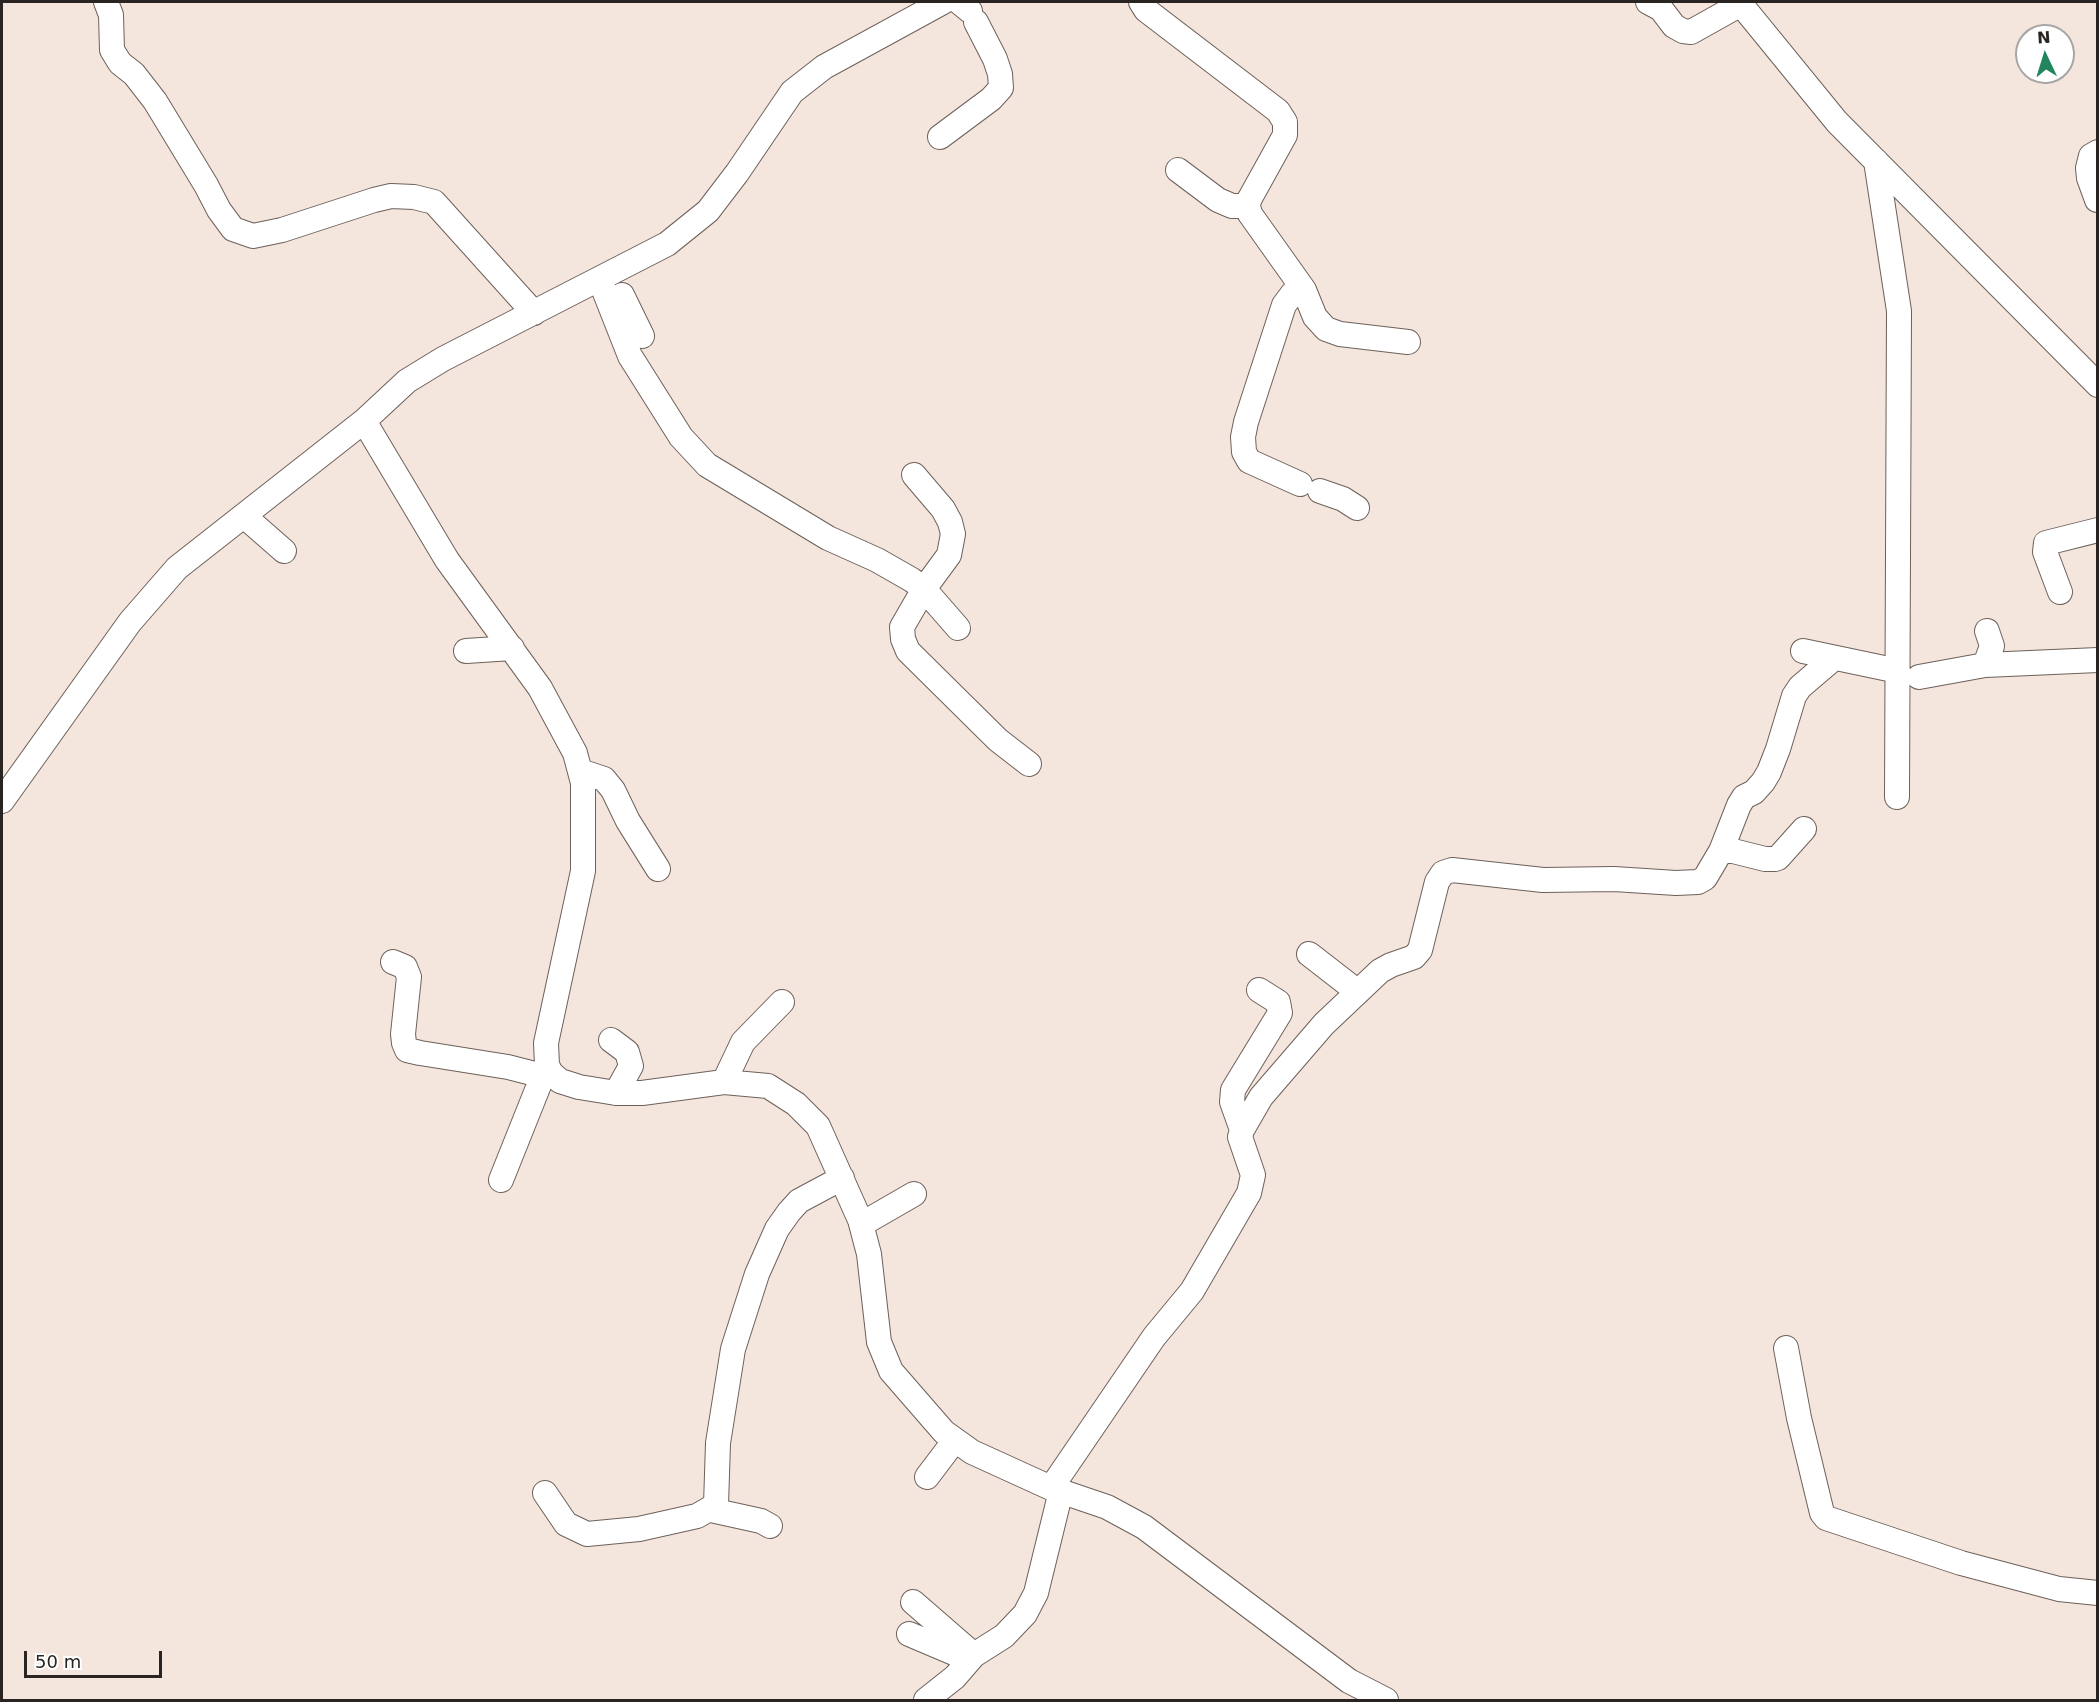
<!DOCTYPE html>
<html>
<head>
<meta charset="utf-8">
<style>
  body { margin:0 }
  #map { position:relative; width:2099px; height:1702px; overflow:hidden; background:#f4e5dd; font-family:"DejaVu Sans",sans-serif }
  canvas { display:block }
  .frame { position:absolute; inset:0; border:3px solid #292421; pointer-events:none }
  .north { position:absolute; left:2015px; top:24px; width:60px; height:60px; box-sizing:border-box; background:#fff; border:2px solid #a9a7a6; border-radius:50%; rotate:356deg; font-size:16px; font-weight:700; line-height:24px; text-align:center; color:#292421 }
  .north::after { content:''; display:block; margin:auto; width:21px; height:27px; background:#22855f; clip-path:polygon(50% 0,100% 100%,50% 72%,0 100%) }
  .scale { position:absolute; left:24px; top:1651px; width:138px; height:27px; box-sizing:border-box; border:3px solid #292421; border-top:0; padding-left:8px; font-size:18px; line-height:21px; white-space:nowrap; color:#292421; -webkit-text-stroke:4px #fff; paint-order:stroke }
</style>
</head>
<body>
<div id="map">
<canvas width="2099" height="1702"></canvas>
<div class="frame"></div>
<div class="north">N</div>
<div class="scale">50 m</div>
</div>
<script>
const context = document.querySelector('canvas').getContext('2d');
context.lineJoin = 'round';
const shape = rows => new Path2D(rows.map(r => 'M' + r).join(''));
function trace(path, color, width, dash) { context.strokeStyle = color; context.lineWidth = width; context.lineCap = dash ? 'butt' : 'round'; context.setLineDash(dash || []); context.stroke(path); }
const minor = shape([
  [106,2,111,15,112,50,120,63,134,74,155,101,206,185,219,210,233,229,253,236,282,230,374,200,391,196,414,197,434,202,534,313],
  [959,2,970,11],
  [1141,2,1146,10,1278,111,1285,122,1285,135,1249,200,1248,206,1250,214,1304,290,1315,317,1326,329,1340,334,1408,342],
  [1648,2,1661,9,1674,26,1683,31,1691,32,1741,4],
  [1739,2,1837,122,2098,385],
  [940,137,991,99,1001,88,1000,74,995,59,976,22],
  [1876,161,1899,311,1897,797],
  [1178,170,1218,200,1232,206,1248,206],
  [2097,200,2089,178,2088,168,2091,156,2098,152],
  [600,280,630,356,681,437,707,465,828,538,877,560,912,580,924,589,902,627,903,639,908,651,998,740,1029,764],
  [622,295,642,336],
  [364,421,447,560,540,688,575,753,583,783,583,871,546,1043,547,1065,551,1073,560,1081,579,1087,616,1093,642,1093,724,1082,768,1086,796,1104,818,1126,860,1220,869,1254,879,1342,891,1371,944,1432,972,1452,1051,1488,1107,1507,1144,1527,1349,1681,1386,1700],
  [914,475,943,509,950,522,953,534,949,555,924,589,958,628],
  [1300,484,1249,461,1244,452,1243,437,1246,422,1284,305,1293,293,1304,290],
  [1320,491,1343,499,1357,508],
  [244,516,284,551],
  [2060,592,2045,552,2046,543,2098,530],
  [466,651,512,648],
  [1803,651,1898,671],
  [1985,665,2098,660],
  [1919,677,1985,665,1992,646,1987,631],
  [580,771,604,779,613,790,628,821,658,869],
  [2,801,130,622,177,568,364,421,407,381,443,359,667,244,708,211,737,173,792,92,824,67,943,2],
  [1721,851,1739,805,1744,797,1754,792,1763,782,1769,772,1778,749,1794,696,1800,687,1834,658],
  [1309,954,1358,992],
  [393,962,405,967,409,977,403,1034,404,1043,407,1050,420,1053,508,1067,543,1076],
  [611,1040,627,1052,631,1066,616,1093],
  [724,1082,743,1042,782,1002],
  [1242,1130,1232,1102,1233,1090,1280,1013,1278,1002,1259,990],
  [501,1180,547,1065],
  [862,1224,914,1194],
  [1786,1348,1799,1418,1822,1513,1826,1518,1961,1563,2059,1589,2098,1593],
  [927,1477,955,1440],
  [1051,1488,1154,1337,1192,1291,1249,1193,1253,1175,1240,1137,1242,1130,1261,1097,1324,1024,1380,971,1391,965,1414,957,1420,950,1437,882,1443,873,1452,870,1543,880,1614,879,1676,883,1698,882,1705,878,1721,851,1733,851,1765,859,1775,859,1778,858,1804,829],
  [545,1493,566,1524,587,1534,639,1529,697,1516,716,1505,718,1443,733,1349,757,1274,777,1229,789,1212,799,1201,842,1178],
  [711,1510,761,1521,770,1526],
  [913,1602,974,1655],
  [909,1634,968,1659],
  [926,1700,955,1677,974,1655,1004,1636,1025,1614,1036,1593,1061,1491]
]);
trace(minor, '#6d615a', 26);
trace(minor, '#fff', 24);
</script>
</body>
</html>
